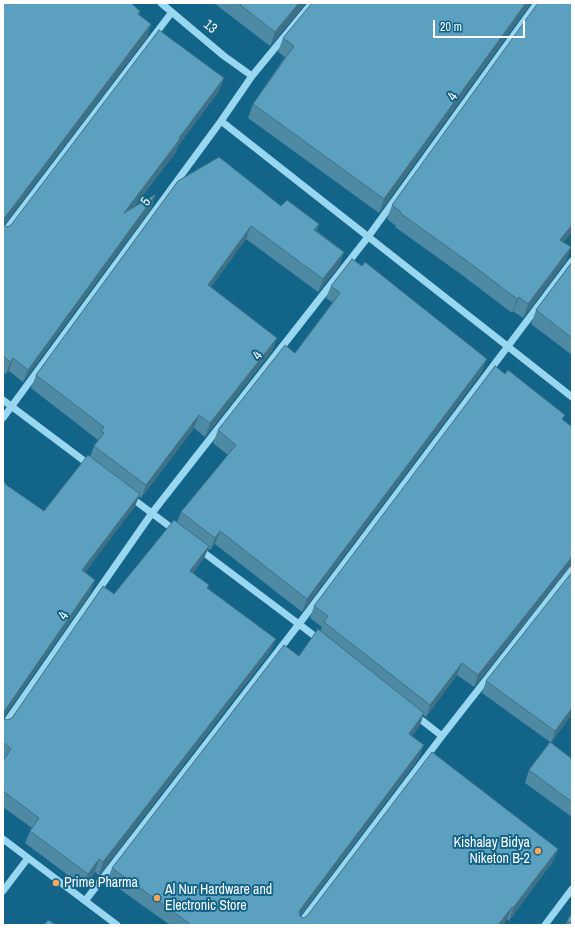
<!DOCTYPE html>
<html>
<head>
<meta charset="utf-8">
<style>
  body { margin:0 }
  #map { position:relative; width:575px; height:928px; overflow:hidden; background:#136489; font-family:"Archivo Narrow",sans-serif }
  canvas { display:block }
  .frame { position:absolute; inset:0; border:4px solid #fff; pointer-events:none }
  .scale { position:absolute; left:433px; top:20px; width:92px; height:18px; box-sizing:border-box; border:2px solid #fff; border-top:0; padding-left:5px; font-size:12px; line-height:14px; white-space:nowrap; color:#fff; -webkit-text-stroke:3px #136489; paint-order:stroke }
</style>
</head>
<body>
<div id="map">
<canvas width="575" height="928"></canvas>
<div class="frame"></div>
<div class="scale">20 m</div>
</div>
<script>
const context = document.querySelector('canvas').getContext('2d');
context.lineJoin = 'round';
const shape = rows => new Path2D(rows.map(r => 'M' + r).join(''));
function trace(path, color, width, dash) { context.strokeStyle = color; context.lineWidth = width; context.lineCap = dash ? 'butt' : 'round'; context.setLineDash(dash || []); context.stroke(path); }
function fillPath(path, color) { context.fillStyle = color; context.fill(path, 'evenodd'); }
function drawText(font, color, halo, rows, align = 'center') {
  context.font = font + ' "Archivo Narrow",sans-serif'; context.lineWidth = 4; context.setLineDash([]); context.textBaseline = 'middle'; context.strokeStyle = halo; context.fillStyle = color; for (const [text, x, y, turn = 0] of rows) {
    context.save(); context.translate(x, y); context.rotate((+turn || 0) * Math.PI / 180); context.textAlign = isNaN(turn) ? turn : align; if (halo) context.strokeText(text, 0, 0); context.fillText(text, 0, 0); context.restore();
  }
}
const minor = shape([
  [161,3,224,56,252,76],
  [221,121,572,397],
  [3,234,172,12],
  [3,400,91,466],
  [3,418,221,121,252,76,312,3],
  [129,496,177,532],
  [199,549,320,640],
  [415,715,442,736],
  [3,727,152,513,368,237,537,3],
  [3,839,117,925],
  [3,891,28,858],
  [85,901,299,624,572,261],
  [299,925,442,736,572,570],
  [545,925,572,889]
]);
const wall = shape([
  [3,3,140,11,139,15,151,24,147,37,4,225,7,227,11,225,224,78,219,91,178,146,176,152,133,208,152,207,23,382,9,371,6,374,3,372],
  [214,3,306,3,270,46],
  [531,3,379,213,248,118,253,104,285,57,278,52,283,38],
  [178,181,281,206,319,224,317,231,344,252,339,266,318,292,246,239,211,287,277,338,272,351,205,437,194,428,141,498,139,496,135,506,85,572,91,592,4,717,4,719,7,720,12,718,114,594,177,522,181,512,228,455,213,443,218,430,295,353,333,303,326,298,331,286,482,372,302,612,215,544,210,550,208,549,204,558,193,573,271,651,99,875,95,872,84,887,25,843,30,831,32,828,3,807,3,761,4,759,3,758,3,481,5,484,44,511,90,457,94,446,98,440,31,388,36,375],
  [392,205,564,242,566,261,523,318,513,311,512,313,462,275,395,227,396,226,387,219],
  [572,262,572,355,531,324,536,310],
  [563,420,571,565,474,687,457,675,426,717,423,715,420,725,412,736,419,758,300,916,303,918,558,849,553,861,509,921,507,919,503,925,170,925,107,880,112,868,299,656,320,631,322,627,310,618,314,606],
  [486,681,572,714,551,743,572,759,572,817,525,783,529,770,550,742,482,693],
  [572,913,572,925,566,925,567,921]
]);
const shadedWall = shape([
  [299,3,306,3,270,46,275,32],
  [526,3,531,3,379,213,384,199],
  [151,24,147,37,3,226,4,219],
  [224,78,219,91,178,146,176,152,119,225,124,213],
  [156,194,152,207,23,382,28,370],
  [319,224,314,238,314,230],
  [572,225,572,232,555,254,560,240],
  [251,226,246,239,203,298,208,285],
  [571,247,566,261,523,318,528,304],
  [344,252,339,266,318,292,323,279],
  [519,297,513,311,512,313,517,299],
  [277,338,272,351,205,437,210,423],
  [13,358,9,371,6,374,10,362],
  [487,359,482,372,302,612,307,599],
  [199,415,194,428,141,498,146,485],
  [140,494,135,506,78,582,82,570],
  [220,531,215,544,210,550,215,538],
  [209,546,204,558,186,583,190,571],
  [572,557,572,565,571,565,474,687,478,675],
  [95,580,91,592,3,718,3,713],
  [276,639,271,651,99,875,103,862],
  [462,663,457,675,426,717,430,705],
  [572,708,572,714,551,743,555,731],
  [424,713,420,725,404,746,409,734],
  [424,745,419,758,295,922,300,910],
  [558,849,553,861,509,921,513,908],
  [99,859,95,872,84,887,88,874],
  [512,907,507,919,503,925,498,925]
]);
const building = shape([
  [3,3,131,3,140,11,138,14,151,24,3,220,3,3],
  [238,3,299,3,275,32,238,3],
  [312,3,526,3,384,199,253,104,294,46,283,38,312,3],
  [538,3,572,3,572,225,560,240,571,247,528,304,519,297,517,299,467,261,400,213,401,212,392,205,538,3],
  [159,30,224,78,179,138,180,139,124,213,156,194,28,370,13,358,10,362,3,356,3,222,4,225,7,227,11,225,159,30],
  [219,157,281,206,287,200,319,224,314,230,344,252,323,279,251,226,208,285,277,338,210,423,199,415,146,485,94,446,104,433,101,431,104,427,36,375,178,181,219,157],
  [352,259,362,266,365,262,487,359,307,599,220,531,215,538,181,512,236,445,218,430,285,345,295,353,340,293,331,286,352,259],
  [572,262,572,338,536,310,572,262],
  [495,366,505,374,508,370,565,415,562,419,572,427,572,557,478,675,462,663,430,705,324,622,328,616,314,606,495,366],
  [88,455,140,494,82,570,95,580,3,713,3,481,6,483,5,484,44,511,88,455],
  [174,520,209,546,190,571,209,585,207,588,276,639,103,862,99,859,88,874,30,831,39,818,3,791,3,761,11,749,3,742,3,716,4,719,7,720,12,718,103,586,114,594,174,520],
  [572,572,572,708,555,731,486,681,572,572],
  [318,629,424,713,409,734,424,745,300,910,299,912,300,916,303,918,307,916,432,752,558,849,513,908,512,907,498,925,187,925,189,923,112,868,284,645,299,656,318,629],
  [550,742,572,759,572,802,529,770,550,742],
  [572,913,572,924,567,921,572,913],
  [48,920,56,925,44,925,48,920]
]);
const markers = [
  [538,851,4,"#ffa558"],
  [56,883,4,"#ffa558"],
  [157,898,4,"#ffa558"]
];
const streetNames = [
  ["13",210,27,40],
  ["4",453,97,-54],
  ["5",146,202,-54],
  ["4",258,356,-52],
  ["4",64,616,-55]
];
const poiNames = [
  ["Kishalay Bidya",530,843,"right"],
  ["Niketon B-2",530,859,"right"],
  ["Prime Pharma",64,883],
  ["Al Nur Hardware and",165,890],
  ["Electronic Store",165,906]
];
trace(minor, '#99d6f0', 7);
fillPath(wall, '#4e8aa4');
fillPath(shadedWall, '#407086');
fillPath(building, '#5ba0bf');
trace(building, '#407086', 1);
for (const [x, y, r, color] of markers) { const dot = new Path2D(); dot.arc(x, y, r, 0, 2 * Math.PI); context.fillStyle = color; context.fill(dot); trace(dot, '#136489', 1.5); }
drawText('14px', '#fff', '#136489', streetNames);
drawText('14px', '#fff', '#136489', poiNames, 'left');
</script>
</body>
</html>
